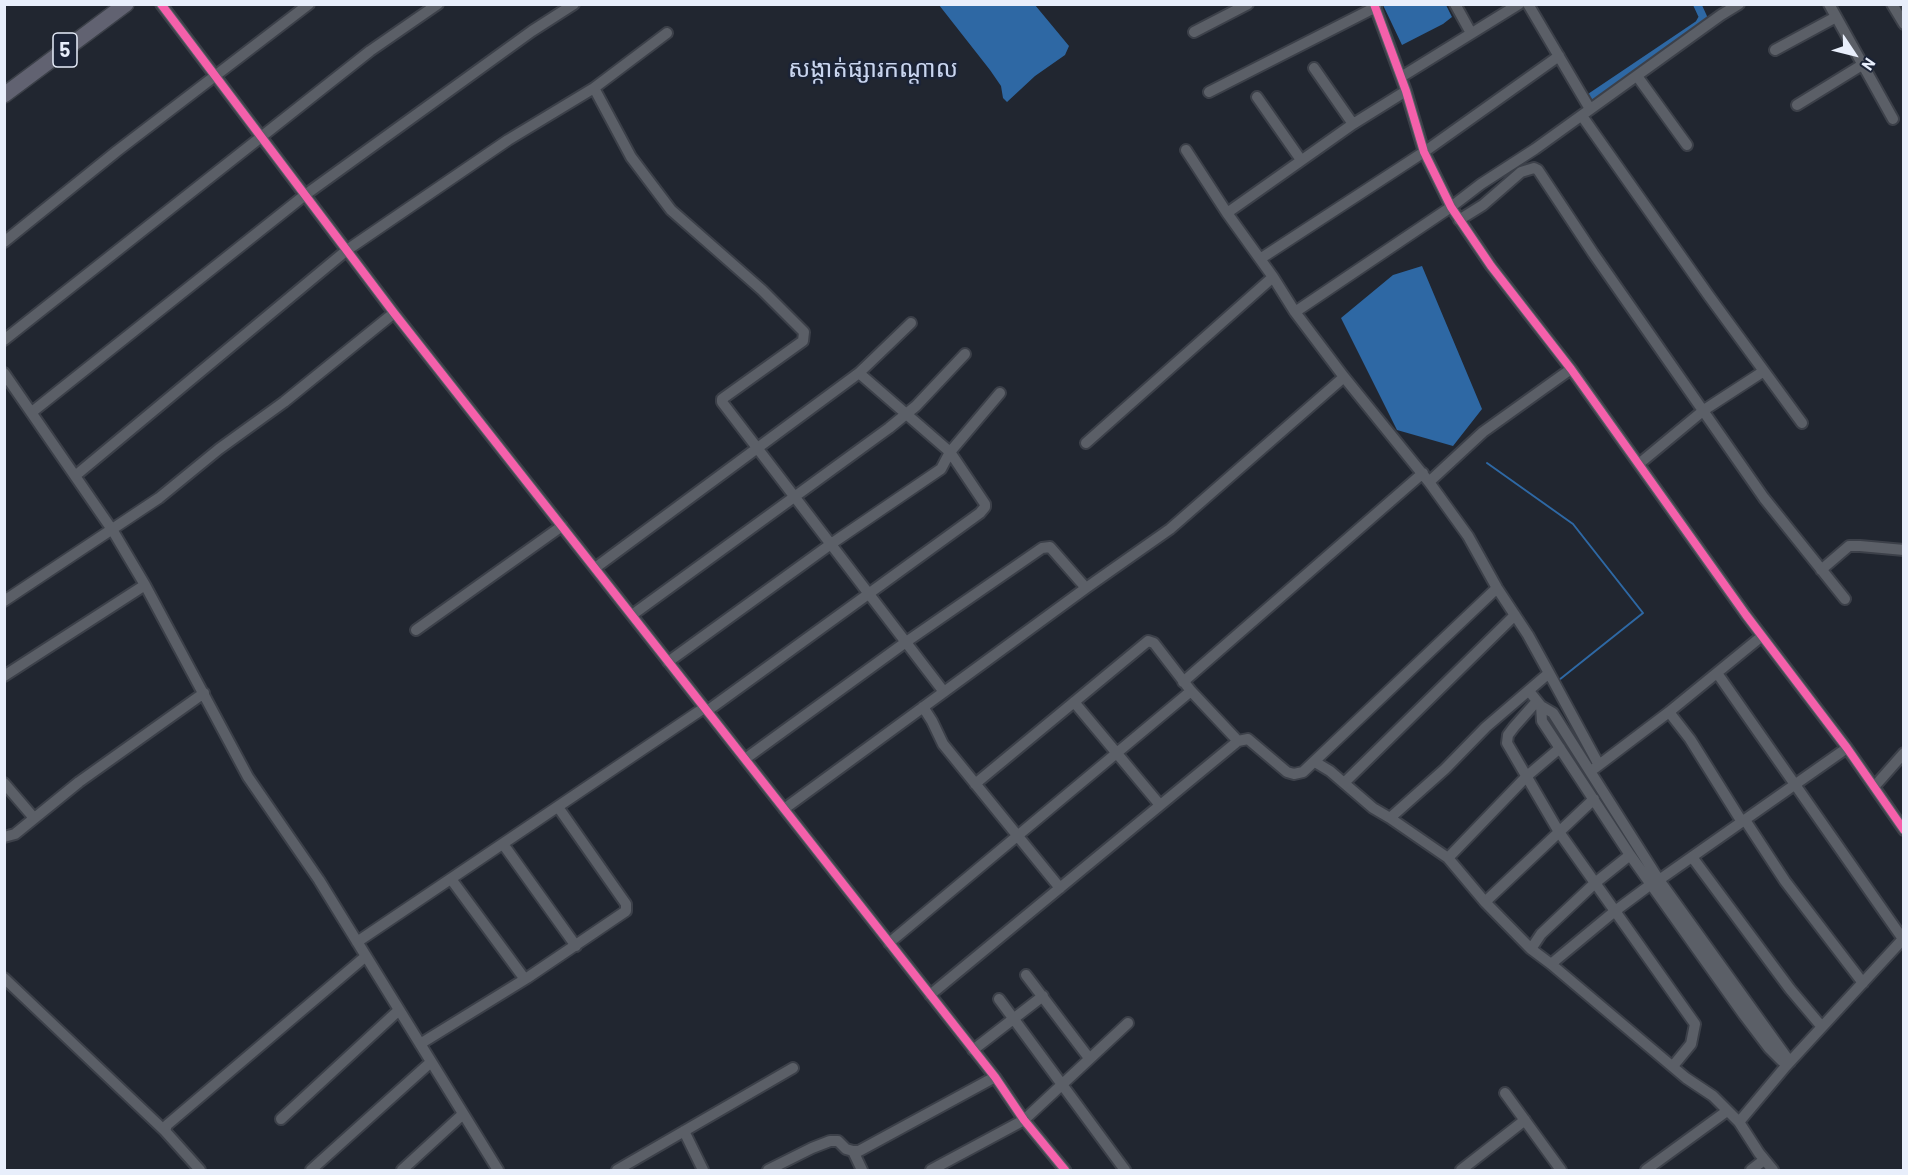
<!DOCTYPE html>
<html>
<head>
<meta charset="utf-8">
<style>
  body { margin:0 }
  #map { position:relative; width:1908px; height:1175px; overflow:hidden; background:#212630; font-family:Barlow,sans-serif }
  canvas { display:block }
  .frame { position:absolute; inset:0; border:6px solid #e8eefb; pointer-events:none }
  .north { position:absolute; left:1824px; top:24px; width:60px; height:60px; -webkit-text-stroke:4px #1b2336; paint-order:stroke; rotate:125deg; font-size:16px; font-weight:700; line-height:24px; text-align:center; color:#e8eefb }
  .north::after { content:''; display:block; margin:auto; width:21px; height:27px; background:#e8eefb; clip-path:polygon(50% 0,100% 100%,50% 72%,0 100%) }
</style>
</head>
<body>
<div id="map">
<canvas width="1908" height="1175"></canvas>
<div class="frame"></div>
<div class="north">N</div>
</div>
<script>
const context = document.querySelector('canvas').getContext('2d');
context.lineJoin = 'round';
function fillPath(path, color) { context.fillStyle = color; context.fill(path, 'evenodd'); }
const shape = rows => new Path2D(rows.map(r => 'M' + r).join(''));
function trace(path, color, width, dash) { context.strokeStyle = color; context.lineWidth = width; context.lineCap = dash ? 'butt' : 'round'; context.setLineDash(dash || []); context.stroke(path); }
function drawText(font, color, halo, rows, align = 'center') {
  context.font = font + ' Barlow,"Noto Sans Khmer",sans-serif'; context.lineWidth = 5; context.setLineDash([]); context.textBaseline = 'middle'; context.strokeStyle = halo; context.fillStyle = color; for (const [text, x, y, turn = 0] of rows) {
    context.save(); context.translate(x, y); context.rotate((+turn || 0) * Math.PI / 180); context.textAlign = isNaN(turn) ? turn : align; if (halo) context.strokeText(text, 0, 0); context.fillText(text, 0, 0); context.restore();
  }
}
const water = shape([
  [939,5,1035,5,1069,46,1065,55,1035,76,1007,102,1003,98,1001,86,990,70],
  [1383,5,1446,5,1452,17,1443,24,1402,45],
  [1422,266,1482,409,1453,446,1397,430,1341,318,1393,275]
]);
const stream = shape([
  [1487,463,1573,524,1643,613,1559,680]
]);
const canal = shape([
  [1592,96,1699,24,1703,17,1697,4]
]);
const minor = shape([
  [161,4,394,313,995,1077,1024,1120,1065,1170],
  [1374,4,1406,91,1424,152,1451,207,1491,266,1571,369,1746,615,1847,748,1904,830],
  [1455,4,1471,33],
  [1528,4,1590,109],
  [1829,4,1893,119],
  [1892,4,1904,24],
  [1194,32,1248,4],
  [1775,50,1836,17],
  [1314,68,1353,124],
  [1637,76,1687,145],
  [1401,77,1519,4],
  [594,88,631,157,671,210,762,290,804,332,803,341,722,399,722,402,944,692],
  [1209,92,1376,7],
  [1257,97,1301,160],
  [1797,105,1862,65],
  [1582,116,1709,296,1802,423],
  [1186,150,1227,213,1273,277,1295,312,1344,377,1429,482,1468,536,1497,588,1528,635,1549,673],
  [1227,213,1353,124,1406,91],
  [1459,220,1483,205,1521,172,1534,168,1538,170,1593,253,1764,498,1845,599],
  [4,242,117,151,309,4],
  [1260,259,1424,152,1559,56],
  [1295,312,1451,207,1481,184,1535,149,1721,15,1739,4],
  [4,340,370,51,438,4],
  [4,373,113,531,145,585,248,777,319,880,498,1170],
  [32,412,305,195,532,31,574,4],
  [1086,443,1273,277],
  [1640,463,1704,410,1764,371],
  [75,476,347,250,508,140,594,88,667,33],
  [1429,482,1483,432,1571,369],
  [595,568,859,373,911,323],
  [1821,570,1849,546,1860,546,1904,550],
  [1086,588,1170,529,1344,377],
  [4,601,159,498,219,449,284,402,394,313],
  [632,615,889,428,916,406,965,354],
  [416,630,562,526],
  [668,662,831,544,941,469,950,452,1000,393],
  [1717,673,1903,939],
  [4,676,145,585],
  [1183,682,1423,473],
  [1529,691,1541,706,1553,713,1659,880,1790,1062],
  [1537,701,1514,727,1508,735,1507,743,1559,832,1695,1024,1691,1044,1673,1066],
  [1074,702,1160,805],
  [1541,706,1542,721,1630,855,1744,1015,1769,1048,1782,1061],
  [923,707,932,721,943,744,1060,888],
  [707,711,980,513,985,507,985,504,950,452,859,373],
  [1669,712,1690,739,1742,822],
  [745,759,906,642,1042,548,1050,547,1086,588,784,809],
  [1315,762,1330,771,1373,808,1390,818,1445,769,1486,727,1549,673,1599,765],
  [1595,768,1669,712,1762,636],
  [4,783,34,818],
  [1344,783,1515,615],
  [975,784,1148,641,1154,643,1191,691,1238,741],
  [1874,787,1904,753],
  [1390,818,1448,858,1485,902,1531,949,1551,964],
  [1745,820,1785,881,1863,983],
  [4,837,15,834,79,782,204,693],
  [503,844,576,946],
  [1692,857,1790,989,1822,1027],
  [1448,858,1527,776,1560,748],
  [451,879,524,978],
  [1659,880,1847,748],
  [1650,885,1615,911,1551,964,1686,1078,1713,1096,1739,1122,1759,1153,1773,1170],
  [1485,902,1594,799],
  [357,942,704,708],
  [889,943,1191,691],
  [1531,949,1541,934,1595,883,1630,855],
  [1026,975,1089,1058],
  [4,978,165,1131],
  [930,995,1238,741,1248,739,1287,772,1294,774,1303,772,1497,588],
  [999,999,1125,1170],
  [420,1044,527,978,626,911,626,904,558,807],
  [973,1050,1043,996],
  [1505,1093,1561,1170],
  [281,1119,399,1010],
  [1739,1122,1786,1066,1904,938],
  [684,1131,703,1170],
  [853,1151,862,1170],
  [200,1170,165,1131,167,1125,366,956],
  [311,1170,431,1062],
  [402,1170,463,1114],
  [617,1170,793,1068],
  [768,1170,812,1148,830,1141,838,1141,846,1149,853,1151,859,1151,995,1077],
  [931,1170,1024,1120,1128,1023],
  [1461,1170,1525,1120],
  [1646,1170,1727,1111],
  [1751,1170,1764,1160]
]);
const highway = shape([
  [4,95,126,4]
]);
const cycleway = shape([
  [161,4,394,313,995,1077,1024,1120,1065,1170],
  [1374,4,1406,91,1424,152,1451,207,1491,266,1571,369,1746,615,1847,748,1904,830]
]);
const shields = [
  [65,50,24]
];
const shieldNames = [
  ["5",65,50]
];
const quarterNames = [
  ["សង្កាត់ផ្សារកណ្ដាល",873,69]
];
fillPath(water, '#2e68a4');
trace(stream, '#2e68a4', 2);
trace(canal, '#2e68a4', 8);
trace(minor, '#3c4049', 14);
trace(highway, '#3c4049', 18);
trace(minor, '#5b5f67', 10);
trace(highway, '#616271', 15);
trace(cycleway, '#f560ab', 8);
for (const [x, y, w] of shields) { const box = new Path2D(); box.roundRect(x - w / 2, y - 17, w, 34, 4.5); context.fillStyle = '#1b2336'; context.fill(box); trace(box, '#e8eefb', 1.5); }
drawText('bold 20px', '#e8eefb', null, shieldNames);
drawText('24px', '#c9d5ef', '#1b2336', quarterNames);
</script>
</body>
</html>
